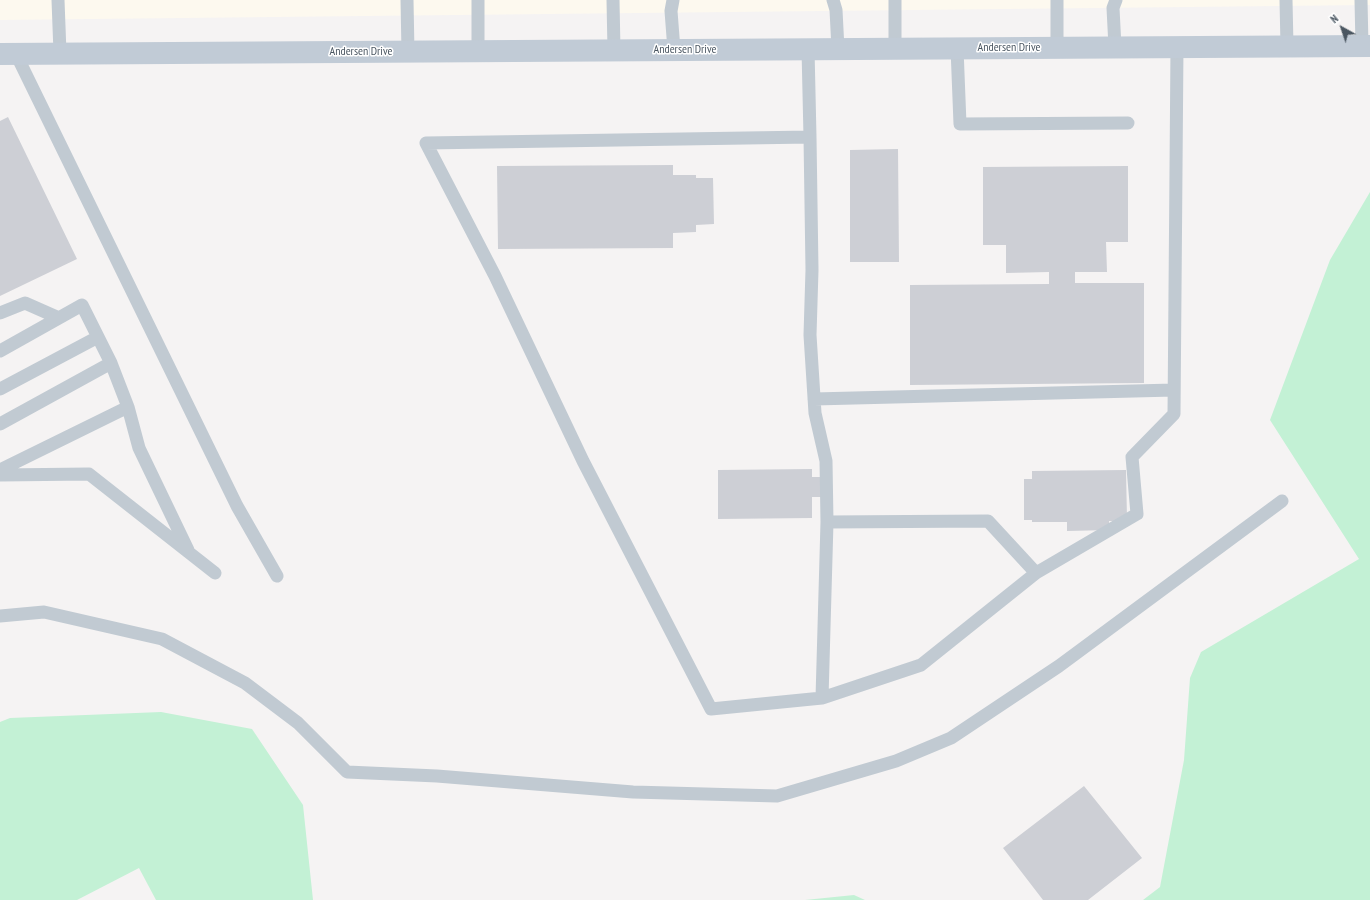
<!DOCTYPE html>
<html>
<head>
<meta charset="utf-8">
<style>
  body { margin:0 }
  #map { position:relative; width:1370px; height:900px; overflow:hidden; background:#f5f3f3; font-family:"PT Sans Narrow",sans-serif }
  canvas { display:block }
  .north { position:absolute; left:1322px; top:8px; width:40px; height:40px; -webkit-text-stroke:3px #fff; paint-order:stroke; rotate:320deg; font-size:11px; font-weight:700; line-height:16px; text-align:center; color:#4a5661 }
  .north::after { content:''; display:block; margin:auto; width:14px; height:18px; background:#4a5661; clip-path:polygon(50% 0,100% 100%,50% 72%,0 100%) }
</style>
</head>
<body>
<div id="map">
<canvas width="1370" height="900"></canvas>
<div class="north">N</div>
</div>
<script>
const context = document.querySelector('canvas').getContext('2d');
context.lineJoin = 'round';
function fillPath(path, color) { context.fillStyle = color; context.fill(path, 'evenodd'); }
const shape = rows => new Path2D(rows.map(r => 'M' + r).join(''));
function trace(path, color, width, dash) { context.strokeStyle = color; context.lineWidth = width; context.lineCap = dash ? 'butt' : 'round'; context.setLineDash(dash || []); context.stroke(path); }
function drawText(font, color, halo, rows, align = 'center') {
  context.font = font + ' "PT Sans Narrow",sans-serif'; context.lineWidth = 3; context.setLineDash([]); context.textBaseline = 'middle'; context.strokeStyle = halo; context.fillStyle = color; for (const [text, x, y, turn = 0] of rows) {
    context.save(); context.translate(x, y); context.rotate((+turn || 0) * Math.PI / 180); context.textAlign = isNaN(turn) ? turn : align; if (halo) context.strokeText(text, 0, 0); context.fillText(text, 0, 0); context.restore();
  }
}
const commercial = shape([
  [0,0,1370,0,1370,5,0,20]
]);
const green = shape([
  [1370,192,1370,900,1143,900,1160,887,1184,760,1190,678,1201,652,1359,559,1270,420,1330,260],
  [161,712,252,729,303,805,313,900,156,900,139,868,77,900,0,900,0,722,10,718],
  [854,895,865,900,805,900]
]);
const building = shape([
  [8,117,77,259,0,296,0,121],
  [898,149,899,262,850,262,850,150],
  [673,165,673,175,696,175,696,178,713,178,714,224,696,225,696,232,673,233,673,248,498,249,497,166],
  [1128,166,1128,242,1106,242,1107,272,1075,272,1075,283,1144,283,1144,383,910,385,910,285,1049,284,1049,272,1006,273,1006,245,983,245,983,167],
  [812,469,812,477,821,477,822,497,812,497,812,518,718,519,718,470],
  [1126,470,1127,519,1125,521,1109,521,1109,530,1067,531,1067,522,1032,522,1032,520,1024,520,1024,479,1032,479,1032,471],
  [1084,786,1142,858,1088,900,1043,900,1003,848]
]);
const lane = shape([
  [58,0,60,53],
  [407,0,408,52],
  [478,0,478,51],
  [613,0,614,50],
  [673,0,671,11,674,50],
  [833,0,836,10,838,49],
  [895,0,895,48],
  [1057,0,1057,47],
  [1286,0,1287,46],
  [1361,0,1362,46],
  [1115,47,1113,8,1116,0],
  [957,48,960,124,1128,123],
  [808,49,810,137,812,270,810,335,815,413,826,461,827,522,822,698,711,709,583,461,495,276,426,143,810,137],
  [16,54,237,506,277,576],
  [0,313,25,303,59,318],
  [0,351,82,305,111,363,128,407,0,470],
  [0,389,98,337],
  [814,399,1174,390],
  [128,407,139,448,188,550],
  [0,424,111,363],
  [0,475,89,474,215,573],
  [1036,573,1137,514,1132,457,1174,414,1177,47],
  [0,616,44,612,162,639,245,683,298,723,347,772,437,776,633,792,777,796,896,761,951,738,1059,666,1282,501],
  [822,698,921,665,1036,573,988,521,827,522]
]);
const secondary = shape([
  [0,54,1370,46]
]);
const streetNames = [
  ["Andersen Drive",1009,48],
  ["Andersen Drive",685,50],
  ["Andersen Drive",361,52]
];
fillPath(commercial, '#fdf9ef');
fillPath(green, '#c3f1d5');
fillPath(building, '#cdcfd5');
trace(lane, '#c1cad2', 13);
trace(secondary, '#c1cbd6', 22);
drawText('12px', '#4a5661', '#fff', streetNames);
</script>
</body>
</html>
